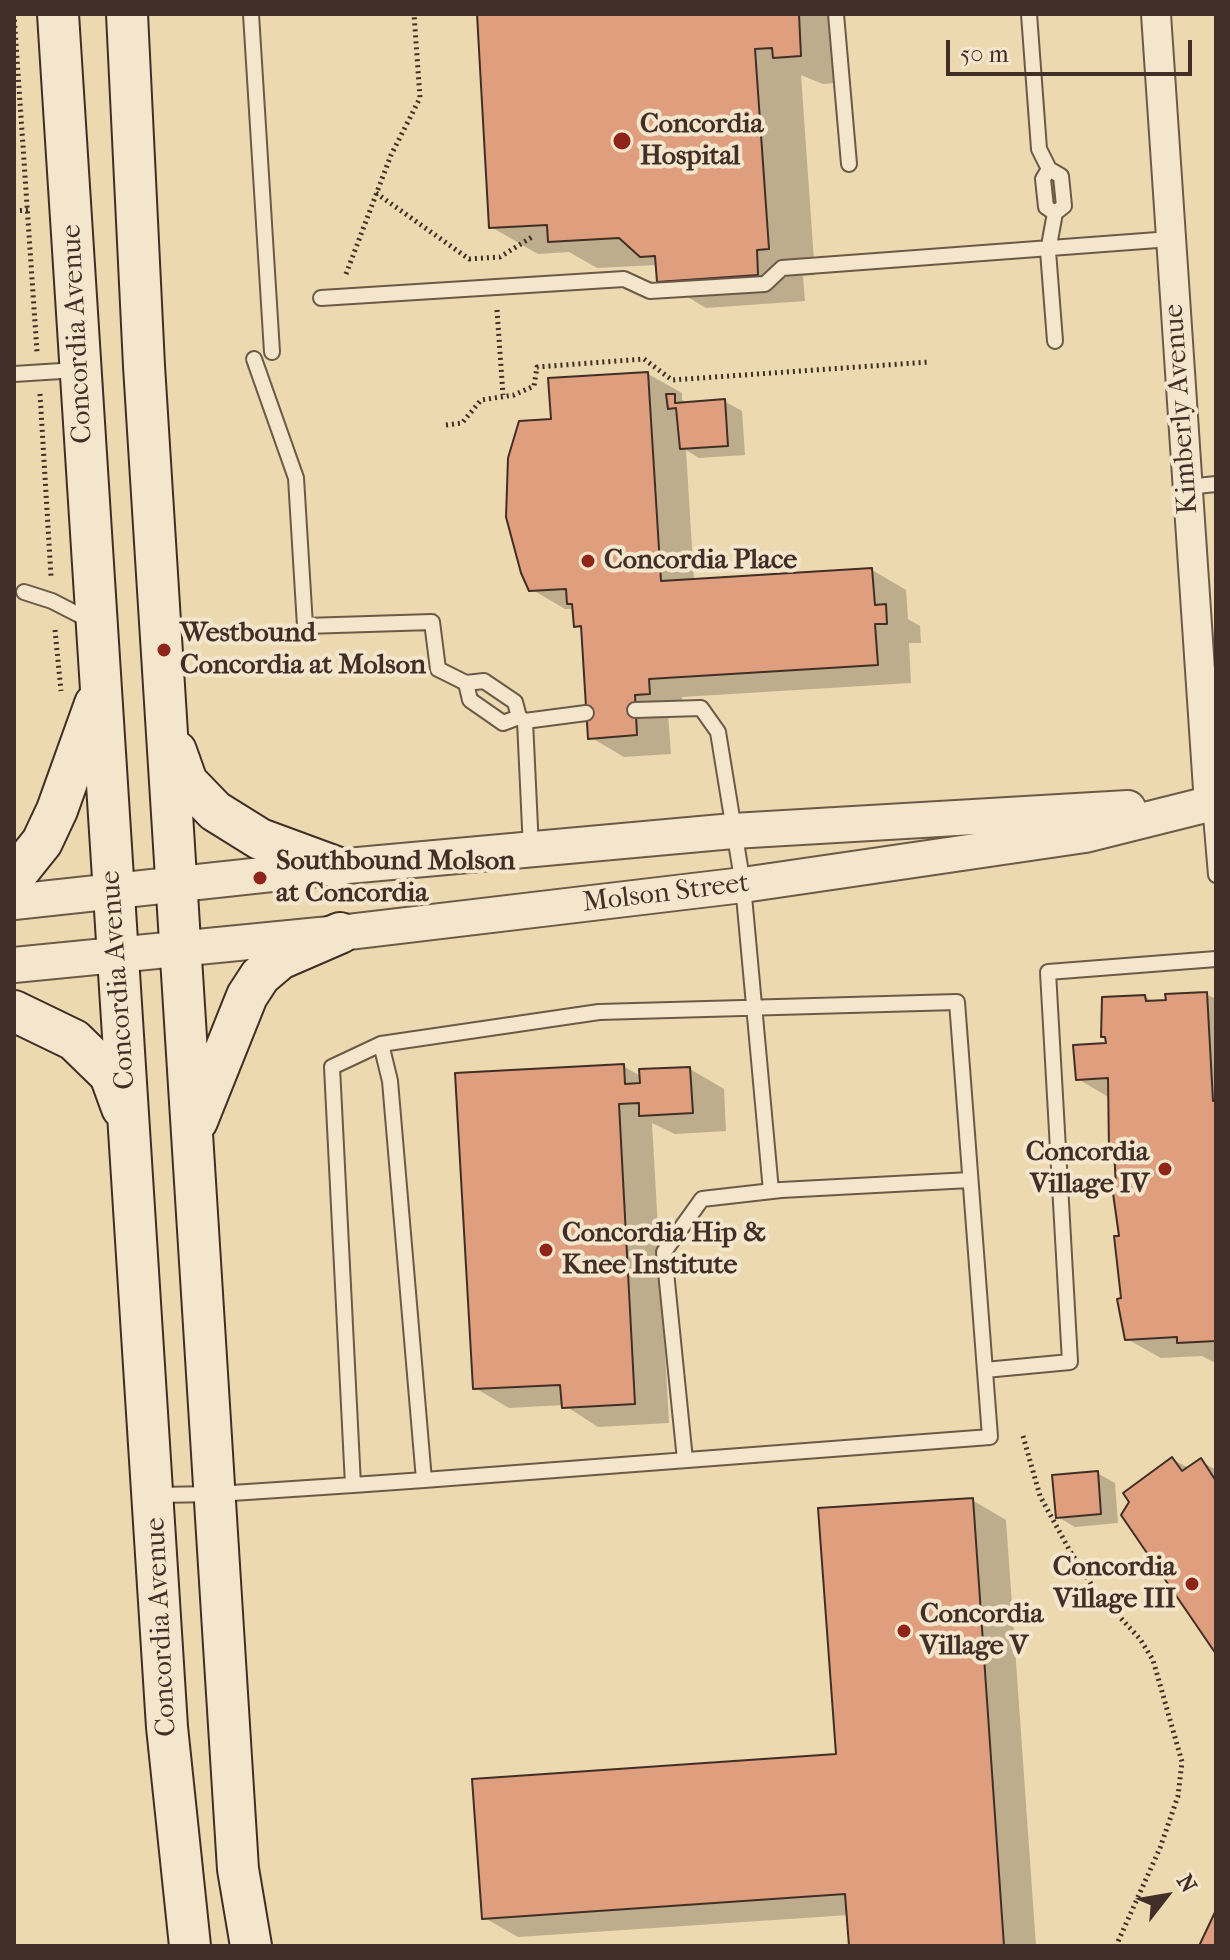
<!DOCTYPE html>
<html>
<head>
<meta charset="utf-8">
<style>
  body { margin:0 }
  #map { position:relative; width:1230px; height:1960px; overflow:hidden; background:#edd9b0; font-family:"IM FELL French Canon",serif }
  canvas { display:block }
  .frame { position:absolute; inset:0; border:16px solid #412e26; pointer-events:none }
  .north { position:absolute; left:1126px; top:1856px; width:80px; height:80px; -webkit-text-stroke:6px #f3e6cc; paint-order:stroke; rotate:59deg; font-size:22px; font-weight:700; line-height:32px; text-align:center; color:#412e26 }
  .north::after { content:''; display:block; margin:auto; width:28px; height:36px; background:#412e26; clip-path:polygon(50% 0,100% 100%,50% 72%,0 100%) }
  .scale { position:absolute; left:946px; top:40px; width:246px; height:36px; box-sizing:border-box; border:4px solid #412e26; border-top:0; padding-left:10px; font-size:24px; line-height:28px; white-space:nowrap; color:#412e26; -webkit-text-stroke:6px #f3e6cc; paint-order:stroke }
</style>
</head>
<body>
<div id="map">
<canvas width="1230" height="1960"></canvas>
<div class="frame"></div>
<div class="north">N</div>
<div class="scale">50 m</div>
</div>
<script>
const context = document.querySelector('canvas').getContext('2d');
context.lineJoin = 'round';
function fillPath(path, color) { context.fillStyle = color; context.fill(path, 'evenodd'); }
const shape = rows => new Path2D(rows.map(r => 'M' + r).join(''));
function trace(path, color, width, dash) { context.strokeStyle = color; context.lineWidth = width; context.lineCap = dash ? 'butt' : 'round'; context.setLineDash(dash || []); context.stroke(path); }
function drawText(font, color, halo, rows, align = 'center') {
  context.font = font + ' "IM FELL French Canon",serif'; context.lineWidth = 8; context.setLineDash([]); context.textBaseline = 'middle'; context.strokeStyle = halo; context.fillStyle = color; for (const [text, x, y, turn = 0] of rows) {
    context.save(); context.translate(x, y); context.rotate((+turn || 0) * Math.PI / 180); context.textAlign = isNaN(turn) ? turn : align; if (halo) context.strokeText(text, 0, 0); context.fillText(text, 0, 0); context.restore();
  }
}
const shadow = shape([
  [479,14,843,14,848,82,823,84,801,75,815,275,803,276,805,301,706,308,659,280,656,265,597,268,569,252,538,254,491,227],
  [648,374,682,393,682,400,689,404,724,401,742,411,745,455,699,458,686,450,694,581,872,570,906,590,908,619,920,626,921,643,909,643,911,683,682,697,683,713,668,714,671,754,624,757,590,737,583,630,576,625,575,609,565,609,531,589,553,420],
  [1206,994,1216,999,1216,1362,1213,1362,1202,1356,1161,1358,1127,1339,1116,1152,1111,1149,1110,1098,1078,1079,1145,997,1155,1002],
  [623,1066,642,1077,690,1069,724,1089,726,1131,675,1134,652,1123,669,1423,598,1427,564,1405,509,1408,475,1388],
  [1172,1459,1189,1468,1201,1461,1216,1470,1216,1650],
  [1097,1473,1115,1483,1118,1523,1075,1527,1058,1517],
  [972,1500,1006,1520,1036,1946,851,1946,849,1915,518,1937,483,1917,838,1756]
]);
const building = shape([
  [477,14,799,14,801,56,773,58,772,48,755,49,769,249,757,250,758,275,657,282,655,256,640,257,619,238,548,242,547,225,489,228,477,14],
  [648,372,661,581,872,568,875,605,886,604,887,624,875,624,878,665,649,679,650,694,635,695,637,735,588,739,581,626,574,627,572,604,567,604,566,589,529,591,521,573,506,517,508,458,519,421,551,419,548,378,648,372],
  [666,394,675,394,675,403,725,399,728,446,680,449,676,408,668,409,666,394],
  [1207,992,1213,1101,1216,1101,1216,1341,1177,1343,1177,1337,1125,1340,1117,1299,1121,1298,1114,1236,1119,1236,1112,1186,1116,1187,1114,1150,1109,1151,1108,1078,1076,1080,1073,1045,1106,1043,1105,1037,1101,1037,1102,997,1145,995,1146,1001,1166,1000,1165,994,1207,992],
  [624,1064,625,1084,640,1083,639,1069,690,1067,693,1113,639,1116,639,1103,619,1104,635,1404,562,1408,560,1385,473,1389,455,1073,624,1064],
  [1172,1457,1182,1471,1201,1458,1216,1481,1216,1654,1121,1515,1129,1502,1123,1493,1172,1457],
  [1098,1471,1101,1514,1056,1518,1052,1475,1098,1471],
  [973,1498,1004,1946,849,1946,845,1894,482,1919,472,1779,836,1754,818,1508,973,1498],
  [1216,1910,1216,1946,1199,1946,1216,1910]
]);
const path = shape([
  [14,14,37,352],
  [376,193,469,259,500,257,532,237],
  [14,211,28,210],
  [346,274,391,155,420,98,414,14],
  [497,310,503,395],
  [40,394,51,576],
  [446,425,462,423,481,400,514,395,534,386,537,367,644,359,672,380,929,362],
  [55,630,61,691],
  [1023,1436,1040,1496,1070,1551,1095,1590,1140,1639,1153,1660,1182,1762,1178,1796,1160,1848,1116,1946]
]);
const service = shape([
  [251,14,272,352],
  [836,14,849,164],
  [1029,14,1039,149,1049,169,1061,176,1064,206,1055,213,1048,251,1055,341],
  [1049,169,1043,179,1046,207,1055,213],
  [321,298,624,279,650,291,765,284,782,268,1171,239],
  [254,359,296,478,305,626,432,622,438,669,466,683],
  [14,374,77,370],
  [1187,487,1216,484],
  [24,592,52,601,93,622],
  [484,681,515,702,519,717,503,723,470,700,466,683,484,681],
  [635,710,701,708,718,732,743,885,771,1191],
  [519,717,525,721,531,849],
  [525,721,586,713],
  [1210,804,1216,875],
  [381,1044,390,1081,424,1480],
  [985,1370,1070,1362,1048,972,1216,959],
  [685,1460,664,1252,702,1199,781,1190,970,1180],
  [154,1495,217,1494,353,1485,424,1480,990,1437,957,1002,599,1012,381,1044,332,1067,353,1485]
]);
const minor = shape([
  [1156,14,1209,804]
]);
const tertiary = shape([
  [14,902,336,867,733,831,1128,808],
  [14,965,340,933,743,885,1085,835,1209,804]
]);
const secondary = shape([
  [58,14,167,1727,190,1946],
  [127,14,144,366,238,1869,251,1946],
  [176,751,187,782,215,811,260,839,336,867],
  [14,877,42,842,57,810,95,704],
  [14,1011,74,1040,110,1075,122,1108],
  [197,1121,247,996,260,976,280,959,340,933]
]);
const markers = [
  [622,141,10,"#8f2418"],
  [588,561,8,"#8f2418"],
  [164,650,8,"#8f2418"],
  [260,878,8,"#8f2418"],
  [1165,1169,8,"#8f2418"],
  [546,1250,8,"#8f2418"],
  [1192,1584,8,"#8f2418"],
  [904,1631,8,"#8f2418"]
];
const poiNames = [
  ["Concordia",640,125],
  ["Hospital",640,157],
  ["Concordia Place",604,561],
  ["Westbound",180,634],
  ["Concordia at Molson",180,666],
  ["Southbound Molson",276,862],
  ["at Concordia",276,894],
  ["Concordia",1149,1153,"right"],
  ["Village IV",1149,1185,"right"],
  ["Concordia Hip &",562,1234],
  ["Knee Institute",562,1266],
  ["Concordia",1176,1568,"right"],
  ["Village III",1176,1600,"right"],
  ["Concordia",920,1615],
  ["Village V",920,1647]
];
const streetNames = [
  ["Concordia Avenue",78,334,-93],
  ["Kimberly Avenue",1182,409,-94],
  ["Molson Street",666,894,-7],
  ["Concordia Avenue",119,980,-94],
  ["Concordia Avenue",162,1627,-93]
];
fillPath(shadow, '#0003');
fillPath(building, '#df9f7e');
trace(building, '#412e26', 2);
trace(service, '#6c5948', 18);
trace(minor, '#6c5948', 32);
trace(tertiary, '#6c5948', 38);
trace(secondary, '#412e26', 44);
trace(path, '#412e26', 5, [2, 4]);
trace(service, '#f3e6cc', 14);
trace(minor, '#f3e6cc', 28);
trace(tertiary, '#f3e6cc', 34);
trace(secondary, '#f3e6cc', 40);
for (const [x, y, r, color] of markers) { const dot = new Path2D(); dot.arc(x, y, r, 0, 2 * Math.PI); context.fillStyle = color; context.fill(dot); trace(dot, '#f3e6cc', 3); }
drawText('bold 28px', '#412e26', '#f3e6cc', poiNames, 'left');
drawText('28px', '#412e26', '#f3e6cc', streetNames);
</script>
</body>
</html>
